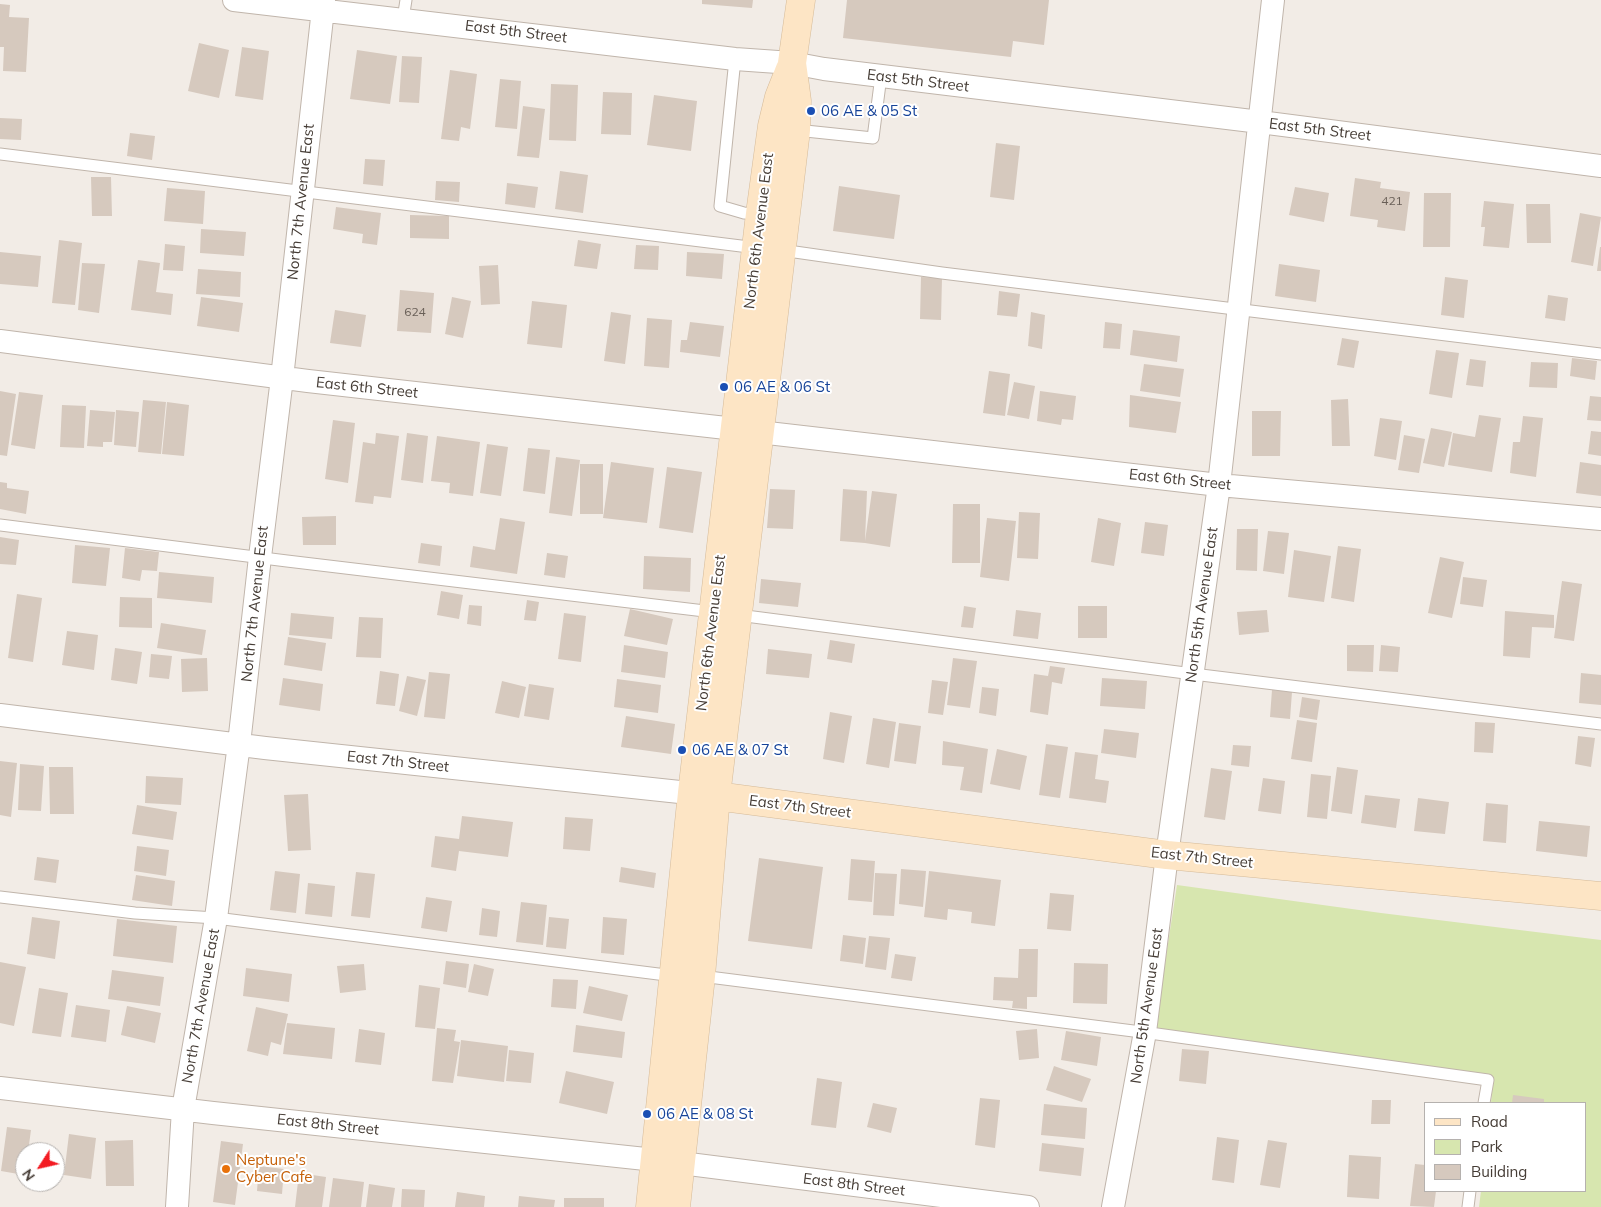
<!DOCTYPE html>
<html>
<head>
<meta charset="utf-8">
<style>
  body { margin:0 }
  #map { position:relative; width:1601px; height:1207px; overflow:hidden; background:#f2ece6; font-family:Mulish,sans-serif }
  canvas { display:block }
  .legend { position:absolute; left:1424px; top:1102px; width:162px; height:90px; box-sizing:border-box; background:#fff; border:1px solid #b5b1ae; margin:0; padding:6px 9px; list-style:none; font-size:15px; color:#453c35 }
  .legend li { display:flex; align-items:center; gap:10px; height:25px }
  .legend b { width:25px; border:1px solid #b5b1ae }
  .north { position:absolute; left:15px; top:1142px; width:50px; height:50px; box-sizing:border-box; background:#fff; border:1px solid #b5b1ae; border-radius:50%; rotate:235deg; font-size:14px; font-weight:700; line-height:20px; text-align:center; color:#453c35 }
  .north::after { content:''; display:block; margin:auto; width:18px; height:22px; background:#f31b22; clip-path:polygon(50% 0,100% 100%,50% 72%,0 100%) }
</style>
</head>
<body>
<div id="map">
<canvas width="1601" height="1207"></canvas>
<ul class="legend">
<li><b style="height:6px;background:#fde5c5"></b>Road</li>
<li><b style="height:14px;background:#d7e6af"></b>Park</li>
<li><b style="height:14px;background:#d6c9be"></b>Building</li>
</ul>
<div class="north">N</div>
</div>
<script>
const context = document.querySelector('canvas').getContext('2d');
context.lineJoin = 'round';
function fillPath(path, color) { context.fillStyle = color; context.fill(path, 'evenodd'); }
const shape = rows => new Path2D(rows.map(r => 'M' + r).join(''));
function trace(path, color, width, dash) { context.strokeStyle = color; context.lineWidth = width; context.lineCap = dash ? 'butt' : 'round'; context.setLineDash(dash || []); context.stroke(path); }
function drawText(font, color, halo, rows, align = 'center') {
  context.font = font + ' Mulish,sans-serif'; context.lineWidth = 4; context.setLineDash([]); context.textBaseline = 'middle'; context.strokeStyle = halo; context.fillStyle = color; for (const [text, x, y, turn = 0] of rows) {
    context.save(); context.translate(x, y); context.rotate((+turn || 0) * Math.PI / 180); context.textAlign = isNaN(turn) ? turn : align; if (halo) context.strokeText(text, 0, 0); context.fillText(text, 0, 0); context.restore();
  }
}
const green = shape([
  [1177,885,1381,913,1601,940,1601,1207,1479,1207,1481,1191,1585,1191,1585,1103,1491,1103,1493,1077,1155,1028]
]);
const building = shape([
  [702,0,753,0,752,8,702,4],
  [847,0,1049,0,1044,45,1013,41,1011,57,843,38],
  [0,4,10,5,9,17,29,18,26,72,3,71,4,47,0,47],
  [199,43,229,50,219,98,188,91],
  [242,47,269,51,263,100,235,96],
  [357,50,397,56,390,104,350,99],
  [402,56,422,57,419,103,399,102],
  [450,70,477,74,470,129,461,127,459,141,441,139],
  [500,79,521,81,517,129,495,127],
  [551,84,578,85,576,141,549,140],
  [603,92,632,93,631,135,601,134],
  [654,95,697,101,691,151,647,145],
  [523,106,545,109,539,158,517,156],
  [0,118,22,119,21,140,0,139],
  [130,133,155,136,152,160,127,156],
  [996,143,1020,146,1014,200,990,197],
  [365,159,385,160,383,186,363,184],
  [560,171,588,175,583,213,555,209],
  [91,177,111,177,112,216,92,216],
  [1355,178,1381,182,1380,188,1410,192,1405,231,1377,227,1378,220,1350,216],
  [436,181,460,182,459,202,435,200],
  [507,183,538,187,535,208,505,204],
  [839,186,900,195,894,239,833,231],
  [1295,187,1329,193,1324,222,1289,215],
  [167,188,205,191,203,224,164,221],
  [1424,193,1451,193,1450,247,1423,247],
  [1484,201,1514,204,1509,248,1483,246,1485,227,1481,227],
  [1526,204,1550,204,1551,243,1527,243],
  [336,207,381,213,377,245,362,243,363,234,333,229],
  [1580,213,1601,217,1593,266,1571,262],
  [410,215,449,216,449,239,410,238],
  [201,229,246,232,244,256,200,253],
  [59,240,82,243,75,305,52,303],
  [578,240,601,244,597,269,574,266],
  [165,244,185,246,183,271,163,270],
  [636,245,659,246,658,270,634,269],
  [1600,247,1601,247,1601,271,1597,271],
  [0,252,41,256,38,287,0,284],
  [687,252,724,254,722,279,686,276],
  [138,260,160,263,156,292,173,294,171,315,131,310],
  [82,263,105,264,99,313,78,310],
  [1279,264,1320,270,1316,302,1275,296],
  [498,265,500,304,481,305,479,266],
  [198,269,241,272,240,297,196,294],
  [921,277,942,278,941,320,920,319],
  [1445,277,1468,280,1464,318,1441,315],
  [400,290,434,293,431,333,397,331],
  [999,291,1020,294,1017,317,997,315],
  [1548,295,1568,298,1565,321,1545,318],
  [201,297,243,303,239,332,197,326],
  [452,297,471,301,463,338,445,334],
  [532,301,567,305,562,348,527,344],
  [335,310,366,315,361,347,330,343],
  [611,312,631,315,625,364,604,361],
  [1031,312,1045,315,1042,349,1028,346],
  [647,318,672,320,669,368,644,366],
  [690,322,724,326,720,357,680,352,681,340,687,340],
  [1105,322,1122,324,1120,349,1103,348],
  [1133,330,1180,336,1177,362,1130,355],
  [1342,338,1359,341,1354,368,1337,365],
  [1436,350,1459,353,1452,398,1429,394],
  [1572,358,1597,361,1595,380,1570,376],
  [1470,359,1486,361,1483,387,1466,385],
  [1531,362,1558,363,1557,388,1529,387],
  [1144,364,1184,369,1180,397,1140,391],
  [989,371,1010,374,1005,416,983,413],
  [1014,382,1035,386,1029,419,1007,415],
  [0,391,16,394,7,456,0,455],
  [1040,391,1076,396,1073,420,1062,419,1061,425,1037,421],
  [19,392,43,395,35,449,11,445],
  [1130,395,1181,402,1176,433,1129,427],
  [1590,396,1601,397,1601,421,1587,420],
  [1348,399,1350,446,1332,446,1331,400],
  [143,400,166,402,161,454,138,452],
  [167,402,189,405,184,456,162,454],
  [62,405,86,406,84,448,60,447],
  [90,410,115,412,112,442,103,442,103,447,87,446],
  [116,410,139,412,136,447,114,445],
  [1252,411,1281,411,1280,456,1252,456],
  [1479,415,1501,418,1492,472,1448,465,1453,433,1475,437],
  [1523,416,1543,418,1536,477,1510,473,1513,442,1520,442],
  [1380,418,1402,421,1396,460,1374,456],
  [333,420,355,423,348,483,325,479],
  [1431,428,1452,432,1444,467,1423,463],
  [1591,431,1601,432,1601,456,1588,454],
  [376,433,399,436,391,498,374,496,373,504,355,502,363,442,375,444],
  [407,433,428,436,423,483,401,480],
  [1404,435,1425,439,1419,473,1398,470],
  [437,436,480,442,473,496,449,493,450,483,431,481],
  [487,444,508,447,501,496,480,493],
  [528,448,550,450,545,494,523,491],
  [556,457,580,460,572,516,549,513],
  [611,462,654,468,647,523,603,518],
  [1580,462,1601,465,1601,496,1576,493],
  [580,464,603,464,603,514,580,514],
  [667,467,702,472,693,533,659,528],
  [0,482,7,483,7,488,29,491,26,514,0,509],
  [770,489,795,490,793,529,767,528],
  [843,489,867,491,865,541,872,491,897,494,890,547,865,543,840,541],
  [953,504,980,504,980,563,952,563],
  [1019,512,1040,513,1038,559,1017,558],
  [336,516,336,545,303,545,302,517],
  [500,518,525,522,517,574,470,567,473,546,495,550],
  [987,518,1016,521,1009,581,980,577],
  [1098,518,1121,523,1114,566,1091,562],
  [1145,522,1168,525,1164,556,1141,553],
  [1237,529,1258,529,1257,571,1236,570],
  [1268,531,1289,533,1284,574,1263,571],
  [0,537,19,540,16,565,0,564],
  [421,543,442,546,440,566,418,563],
  [75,545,110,548,106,586,72,583],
  [1338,546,1361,549,1354,602,1331,598],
  [125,548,159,552,157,571,142,570,140,581,122,578],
  [1294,550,1331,556,1324,602,1288,597],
  [547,553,568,556,565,578,544,575],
  [644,556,691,558,690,592,643,589],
  [1440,557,1464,562,1452,618,1428,613],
  [159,572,214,577,212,603,157,598],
  [1463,577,1487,580,1483,607,1460,604],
  [761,579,801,583,798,607,759,603],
  [1562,581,1582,584,1574,641,1554,638],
  [441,591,463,595,459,619,437,615],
  [17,594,42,598,33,662,8,658],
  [120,597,152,598,152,628,119,627],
  [527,600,539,602,536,621,524,620],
  [469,605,482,606,481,626,467,624],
  [964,606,976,608,973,628,961,627],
  [1078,606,1107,606,1107,638,1078,638],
  [630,609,673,619,667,645,624,636],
  [1016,610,1041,613,1038,639,1013,636],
  [1267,610,1269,632,1239,635,1237,612],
  [1505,611,1554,615,1554,628,1532,627,1530,658,1503,656],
  [291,613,334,617,332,639,289,635],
  [564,613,586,616,581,662,558,659],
  [359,617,383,618,381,658,356,657],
  [161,623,206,630,202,655,157,648],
  [67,631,98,635,94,670,62,665],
  [288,637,326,643,322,671,284,665],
  [830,640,855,644,852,663,827,659],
  [624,645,668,652,665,678,621,672],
  [1347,645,1374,645,1373,672,1347,671],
  [1381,645,1400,647,1398,672,1379,671],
  [115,648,142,652,137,684,111,680],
  [768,649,812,654,809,678,766,674],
  [151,654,172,656,169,679,149,677],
  [207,658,208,691,182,692,181,659],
  [953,658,977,661,970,708,947,705],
  [1050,666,1065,668,1062,684,1052,682,1048,715,1030,712,1034,674,1048,676],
  [380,671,399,674,395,706,376,704],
  [429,672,450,674,445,719,424,717],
  [1581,673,1601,675,1601,705,1579,703],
  [407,676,426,680,417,716,399,711],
  [283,678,323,684,320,711,279,705],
  [1102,678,1147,681,1145,709,1100,706],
  [617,679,661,685,658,713,614,707],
  [932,680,948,682,943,715,928,713],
  [502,681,526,687,519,718,495,713],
  [529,684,554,688,549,720,524,716],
  [982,687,999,689,996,716,979,713],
  [1272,690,1292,692,1290,719,1270,717],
  [1302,697,1320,700,1317,720,1299,717],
  [830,712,852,716,844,763,823,759],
  [626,716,675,724,671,754,621,747],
  [873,718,896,722,889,768,866,764],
  [1297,720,1317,723,1312,762,1291,759],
  [1475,722,1495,723,1493,753,1474,752],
  [899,723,921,726,916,764,894,761],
  [1104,729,1139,733,1136,758,1101,753],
  [1578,736,1595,738,1591,767,1575,764],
  [943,741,988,749,982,793,960,790,964,767,942,765],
  [1046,744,1068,747,1060,798,1039,795],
  [1233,745,1251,746,1249,767,1231,765],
  [997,749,1027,756,1020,790,990,784],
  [1075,752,1098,755,1095,779,1109,781,1106,803,1069,798],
  [0,761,17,763,11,817,0,815],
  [20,764,44,766,41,811,18,810],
  [49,767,73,767,74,814,50,814],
  [1337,767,1358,770,1352,814,1331,811],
  [1211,768,1232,771,1225,820,1204,817],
  [1311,774,1331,776,1327,819,1307,817],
  [146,776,183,778,181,805,145,803],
  [1263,778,1285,781,1281,814,1258,811],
  [308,794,311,850,288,851,284,795],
  [1365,795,1400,799,1396,828,1361,823],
  [1418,798,1449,802,1445,834,1414,831],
  [1486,803,1508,805,1506,843,1483,841],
  [137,805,177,812,173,840,132,834],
  [462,816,513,822,508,857,459,851,456,871,431,867,435,836,459,839],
  [565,817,593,819,590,851,563,849],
  [1539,821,1590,826,1587,857,1536,851],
  [137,846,169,850,166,876,134,871],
  [37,857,59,860,56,883,34,880],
  [759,858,823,867,812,949,748,941],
  [851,859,875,861,872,902,848,900],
  [621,867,656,873,654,888,619,882],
  [901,869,926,871,923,907,899,904],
  [275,871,300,874,296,913,270,910],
  [929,871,1001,880,995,926,971,923,972,912,948,909,947,920,924,917],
  [356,872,375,874,370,918,351,916],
  [875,873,897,874,894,916,873,915],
  [136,875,175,881,172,906,132,900],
  [308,883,335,886,332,917,305,914],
  [1050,893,1074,895,1071,931,1047,929],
  [426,897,452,901,447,932,421,928],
  [521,902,547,905,543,945,516,942],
  [482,908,500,911,497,937,479,935],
  [32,917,60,921,55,959,27,954],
  [549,917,569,919,566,949,546,947],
  [603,917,627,919,624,955,601,953],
  [117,919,177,926,173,963,113,956],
  [843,935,866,938,863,964,840,961],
  [869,936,890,938,886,970,865,967],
  [1019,949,1038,949,1037,997,1027,997,1027,1009,1012,1008,1013,1001,993,1000,994,977,1018,978],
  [895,954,916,957,912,981,891,978],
  [446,961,469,964,466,988,443,984],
  [0,962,26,967,14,1026,0,1023],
  [1074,963,1108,964,1107,1004,1073,1003],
  [364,964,366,990,340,993,337,966],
  [474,964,494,969,488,996,468,992],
  [246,968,292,974,289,1002,243,996],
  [112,970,164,977,160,1006,108,999],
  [553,979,578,980,576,1009,551,1007],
  [419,985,440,988,435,1029,415,1027],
  [589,986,628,995,622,1021,583,1013],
  [39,988,68,993,61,1037,32,1033],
  [76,1005,110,1010,106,1042,71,1037],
  [127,1006,161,1013,155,1043,121,1035],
  [256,1007,288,1014,281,1045,271,1042,268,1056,247,1051],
  [287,1023,335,1028,332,1059,283,1054],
  [576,1025,625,1032,622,1058,573,1052],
  [437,1028,456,1030,454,1041,460,1042,453,1083,432,1081],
  [359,1029,385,1033,381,1065,355,1062],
  [1037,1029,1039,1058,1019,1060,1016,1031],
  [1066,1031,1101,1037,1097,1066,1061,1060],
  [461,1040,508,1046,504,1082,457,1076],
  [1182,1049,1209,1051,1206,1084,1179,1081],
  [509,1050,534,1053,531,1083,506,1081],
  [1054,1066,1091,1079,1082,1102,1046,1090],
  [566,1071,614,1082,607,1114,559,1103],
  [817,1078,842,1082,836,1128,811,1125],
  [1513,1095,1544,1099,1544,1103,1512,1103],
  [980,1098,1000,1100,995,1148,975,1145],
  [1372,1100,1391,1100,1390,1124,1371,1124],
  [873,1103,897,1108,891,1133,867,1127],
  [1044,1104,1087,1108,1085,1139,1041,1135],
  [7,1127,31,1130,28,1152,25,1152,24,1175,1,1171],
  [69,1134,96,1138,91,1179,64,1175],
  [1217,1137,1239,1140,1234,1183,1212,1180],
  [133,1140,134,1186,106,1186,105,1141],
  [1268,1140,1287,1143,1280,1188,1260,1185],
  [221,1141,243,1144,235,1205,213,1202],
  [1042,1143,1084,1148,1081,1176,1039,1171],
  [1349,1155,1381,1157,1379,1199,1347,1197],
  [1415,1164,1425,1165,1425,1191,1436,1191,1434,1207,1410,1206],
  [259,1166,284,1169,282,1194,257,1191],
  [299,1173,326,1177,322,1207,295,1207],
  [333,1178,364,1182,361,1207,329,1207],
  [369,1184,395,1188,392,1207,366,1207],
  [402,1189,425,1190,424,1207,401,1207],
  [457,1192,485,1196,484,1207,455,1207],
  [519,1196,555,1200,554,1207,518,1207],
  [564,1198,604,1198,604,1207,564,1207]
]);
const lane = shape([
  [403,19,406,0],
  [735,59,720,206,744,213,760,214],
  [796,130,873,138,881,76],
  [0,154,757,248],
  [781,250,942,273,1601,354],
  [0,525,287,561,713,612],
  [738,615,1193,674,1601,724],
  [0,897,135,913,216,918,674,976],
  [701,976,1157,1034,1488,1080,1484,1103],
  [1468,1207,1470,1191]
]);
const street = shape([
  [234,0,735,59,792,63,824,69,1260,122,1601,166],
  [0,341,308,381,735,429],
  [759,432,1219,485,1601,519],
  [0,715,265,748,708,795],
  [0,1088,213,1113,655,1160],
  [681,1163,1028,1207],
  [177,1207,183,1109,216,918,239,744,260,557,282,378,324,0],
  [1113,1207,1145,1032,1167,855,1219,485,1273,0]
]);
const secondary = shape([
  [716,796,1167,855,1601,896],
  [650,1207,692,793,760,214,772,126,779,97,790,69],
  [676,1207,701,976,716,796,796,130,797,101,792,63,801,0]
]);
const markers = [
  [811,111,5,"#1a4fb4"],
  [724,387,5,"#1a4fb4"],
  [682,750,5,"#1a4fb4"],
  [647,1114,5,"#1a4fb4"],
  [226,1169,5,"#e8710a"]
];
const numberNames = [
  ["421",1392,201],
  ["624",415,312]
];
const streetNames = [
  ["East 5th Street",516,32,7],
  ["East 5th Street",918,81,7],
  ["East 5th Street",1320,130,7],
  ["North 7th Avenue East",301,202,-84],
  ["North 6th Avenue East",759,231,-83],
  ["East 6th Street",367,388,6],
  ["East 6th Street",1180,480,6],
  ["North 7th Avenue East",255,604,-84],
  ["North 5th Avenue East",1202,605,-82],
  ["North 6th Avenue East",711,633,-83],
  ["East 7th Street",398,762,6],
  ["East 7th Street",800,807,7],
  ["East 7th Street",1202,858,6],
  ["North 7th Avenue East",201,1006,-80],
  ["North 5th Avenue East",1147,1006,-82],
  ["East 8th Street",328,1125,6],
  ["East 8th Street",854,1185,7]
];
const transitNames = [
  ["06 AE & 05 St",821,111],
  ["06 AE & 06 St",734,387],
  ["06 AE & 07 St",692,750],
  ["06 AE & 08 St",657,1114]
];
const foodNames = [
  ["Neptune's",236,1160],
  ["Cyber Cafe",236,1177]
];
fillPath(green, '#d7e6af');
fillPath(building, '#d6c9be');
trace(lane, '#c0b5ab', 13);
trace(street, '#c0b5ab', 24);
trace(secondary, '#d4ba99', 29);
trace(lane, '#fff', 11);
trace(street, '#fff', 22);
trace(secondary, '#fde5c5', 28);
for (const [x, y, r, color] of markers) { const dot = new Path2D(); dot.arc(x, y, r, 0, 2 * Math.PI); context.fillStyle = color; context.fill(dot); trace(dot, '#fff', 2); }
drawText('12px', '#695f57', null, numberNames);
drawText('15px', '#453c35', '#fff', streetNames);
drawText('15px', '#164399', '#fff', transitNames, 'left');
drawText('15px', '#c56008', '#fff', foodNames, 'left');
</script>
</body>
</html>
